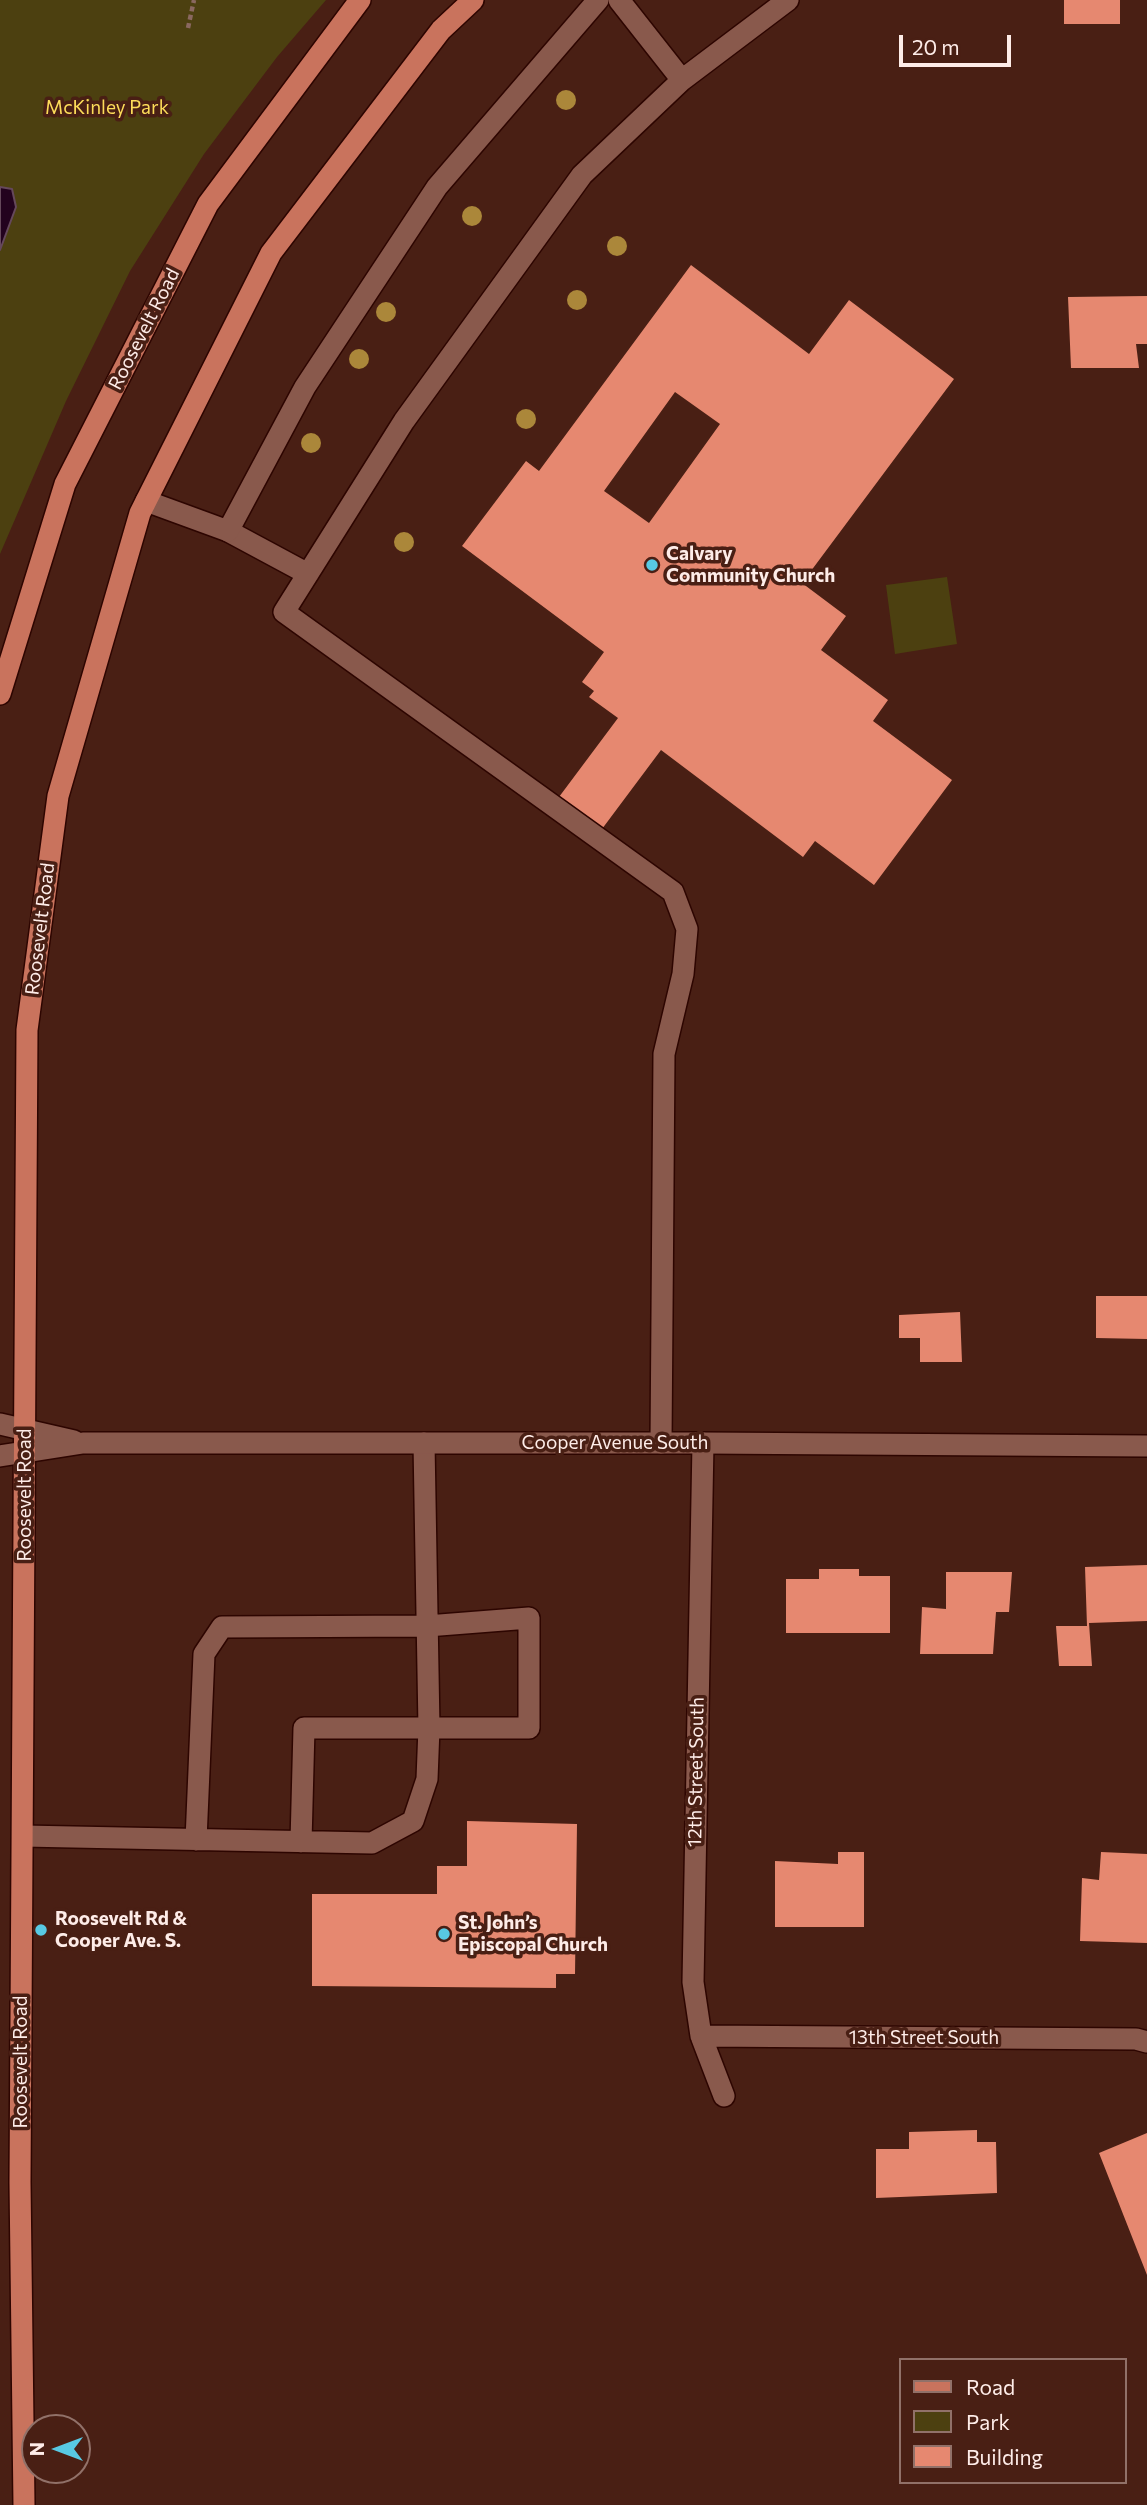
<!DOCTYPE html>
<html>
<head>
<meta charset="utf-8">
<style>
  body { margin:0 }
  #map { position:relative; width:1147px; height:2505px; overflow:hidden; background:#491f14; font-family:Commissioner,sans-serif }
  canvas { display:block }
  .legend { position:absolute; left:899px; top:2358px; width:228px; height:126px; box-sizing:border-box; background:#491f14; border:2px solid #917169; margin:0; padding:9px 12px; list-style:none; font-size:21px; color:#feece8 }
  .legend li { display:flex; align-items:center; gap:14px; height:35px }
  .legend b { width:35px; border:2px solid #917169 }
  .north { position:absolute; left:21px; top:2414px; width:70px; height:70px; box-sizing:border-box; background:#491f14; border:2px solid #917169; border-radius:50%; rotate:270deg; font-size:19px; font-weight:700; line-height:28px; text-align:center; color:#feece8 }
  .north::after { content:''; display:block; margin:auto; width:24px; height:32px; background:#58c9e3; clip-path:polygon(50% 0,100% 100%,50% 72%,0 100%) }
  .scale { position:absolute; left:899px; top:35px; width:112px; height:32px; box-sizing:border-box; border:4px solid #feece8; border-top:0; padding-left:9px; font-size:21px; line-height:24px; white-space:nowrap; color:#feece8; -webkit-text-stroke:5px #491f14; paint-order:stroke }
</style>
</head>
<body>
<div id="map">
<canvas width="1147" height="2505"></canvas>
<ul class="legend">
<li><b style="height:9px;background:#c9735d"></b>Road</li>
<li><b style="height:19px;background:#4c4010"></b>Park</li>
<li><b style="height:19px;background:#e68870"></b>Building</li>
</ul>
<div class="north">N</div>
<div class="scale">20 m</div>
</div>
<script>
const context = document.querySelector('canvas').getContext('2d');
context.lineJoin = 'round';
function fillPath(path, color) { context.fillStyle = color; context.fill(path, 'evenodd'); }
const shape = rows => new Path2D(rows.map(r => 'M' + r).join(''));
function trace(path, color, width, dash) { context.strokeStyle = color; context.lineWidth = width; context.lineCap = dash ? 'butt' : 'round'; context.setLineDash(dash || []); context.stroke(path); }
function drawText(font, color, halo, rows, align = 'center') {
  context.font = font + ' Commissioner,sans-serif'; context.lineWidth = 7; context.setLineDash([]); context.textBaseline = 'middle'; context.strokeStyle = halo; context.fillStyle = color; for (const [text, x, y, turn = 0] of rows) {
    context.save(); context.translate(x, y); context.rotate((+turn || 0) * Math.PI / 180); context.textAlign = isNaN(turn) ? turn : align; if (halo) context.strokeText(text, 0, 0); context.fillText(text, 0, 0); context.restore();
  }
}
const green = shape([
  [0,0,326,0,277,57,204,154,130,271,66,401,0,554],
  [947,577,957,644,895,654,886,585]
]);
const water = shape([
  [0,187,12,189,16,207,0,250,0,187]
]);
const building = shape([
  [1064,0,1120,0,1120,24,1064,24],
  [691,265,809,354,849,300,954,379,802,583,846,616,821,650,888,700,873,721,952,780,874,885,815,841,803,857,661,750,602,829,559,797,618,718,589,697,594,691,582,682,604,652,462,546,526,461,539,471],
  [675,392,720,424,649,523,604,491],
  [1147,296,1147,344,1136,344,1139,368,1071,368,1068,297],
  [1096,1296,1147,1296,1147,1339,1096,1338],
  [960,1312,962,1362,920,1362,920,1338,899,1338,899,1315],
  [1147,1565,1147,1621,1089,1623,1092,1666,1059,1666,1056,1626,1087,1626,1085,1567],
  [819,1569,859,1569,859,1576,890,1576,890,1633,786,1633,786,1579,819,1579],
  [946,1572,1012,1572,1009,1612,996,1612,993,1654,920,1654,922,1607,946,1609],
  [467,1821,577,1824,575,1974,556,1974,556,1988,312,1986,312,1894,437,1894,437,1866,467,1866],
  [838,1852,864,1852,864,1927,775,1927,775,1861,838,1864],
  [1101,1852,1147,1854,1147,1943,1080,1941,1082,1878,1099,1880],
  [977,2130,977,2142,996,2142,997,2193,876,2198,876,2149,909,2149,909,2132],
  [1147,2133,1147,2275,1099,2153]
]);
const path = shape([
  [188,28,194,0]
]);
const lane = shape([
  [619,0,682,80],
  [228,531,308,574],
  [661,1443,664,1054,683,974,687,929,673,892,284,612,404,421,582,175,682,80,788,0],
  [23,1836,372,1843,413,1821,427,1779,429,1728,424,1443],
  [196,1840,204,1654,222,1627,427,1626,529,1618,529,1728,304,1728,301,1842]
]);
const street = shape([
  [146,501,228,531,305,387,437,187,598,0],
  [703,1443,693,1982,701,2036,724,2096],
  [701,2036,1136,2039,1147,2042]
]);
const secondary = shape([
  [0,1424,74,1441],
  [0,1456,83,1443,703,1443,1147,1446]
]);
const primary = shape([
  [0,694,65,484,208,204,360,0],
  [24,2505,20,2182,27,1030,58,796,140,513,271,253,441,30,473,0]
]);
const trees = [
  [566,100],
  [472,216],
  [617,246],
  [577,300],
  [386,312],
  [359,359],
  [526,419],
  [311,443],
  [404,542]
];
const markers = [
  [652,565,7,"#58c9e3"],
  [41,1930,7,"#58c9e3"],
  [444,1934,7,"#58c9e3"]
];
const parkNames = [
  ["McKinley Park",107,108]
];
const streetNames = [
  ["Roosevelt Road",144,329,-63],
  ["Roosevelt Road",40,929,-83],
  ["Cooper Avenue South",615,1443],
  ["Roosevelt Road",25,1495,-90],
  ["12th Street South",696,1772,-89],
  ["13th Street South",924,2038],
  ["Roosevelt Road",21,2062,-90]
];
const poiNames = [
  ["Calvary",666,554],
  ["Community Church",666,576],
  ["Roosevelt Rd &",55,1919],
  ["Cooper Ave. S.",55,1941],
  ["St. John’s",458,1923],
  ["Episcopal Church",458,1945]
];
fillPath(green, '#4c4010');
fillPath(water, '#23021e');
trace(water, '#65485b', 2);
fillPath(building, '#e68870');
trace(lane, '#2d0500', 24);
trace(street, '#2d0500', 24);
trace(secondary, '#2d0500', 24);
trace(primary, '#2d0500', 24);
trace(path, '#8a6860', 4.5, [5, 3.5]);
trace(lane, '#89594c', 21);
trace(street, '#89594c', 21);
trace(secondary, '#89594c', 21);
trace(primary, '#c9735d', 21);
context.fillStyle = '#ab873a';
for (const [x, y] of trees) { context.beginPath(); context.arc(x, y, 10, 0, 2 * Math.PI); context.fill(); }
for (const [x, y, r, color] of markers) { const dot = new Path2D(); dot.arc(x, y, r, 0, 2 * Math.PI); context.fillStyle = color; context.fill(dot); trace(dot, '#491f14', 2.5); }
drawText('19px', '#fcdc59', '#491f14', parkNames);
drawText('19px', '#feece8', '#491f14', streetNames);
drawText('bold 19px', '#feece8', '#491f14', poiNames, 'left');
</script>
</body>
</html>
